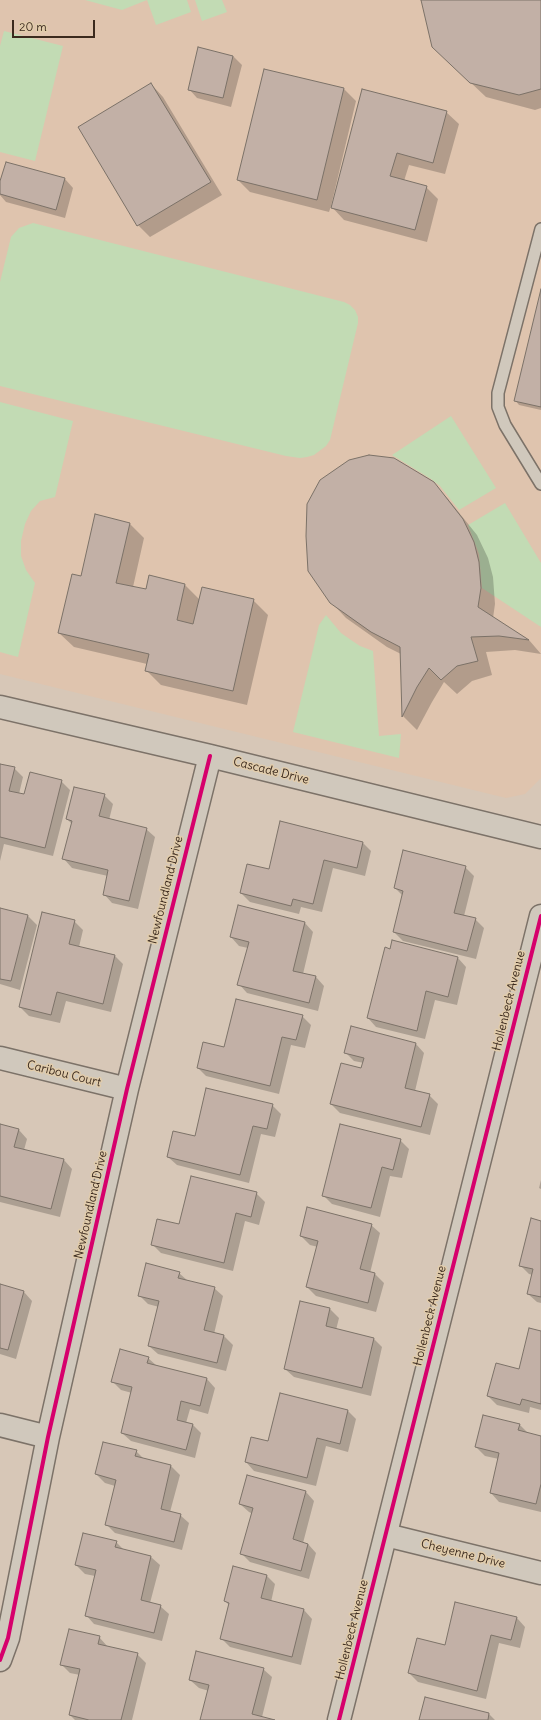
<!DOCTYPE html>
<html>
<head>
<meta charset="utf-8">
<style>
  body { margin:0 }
  #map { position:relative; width:541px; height:1720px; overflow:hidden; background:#d7c7b7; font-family:Delius,sans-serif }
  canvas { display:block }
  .scale { position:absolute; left:12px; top:20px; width:83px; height:18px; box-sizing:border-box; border:2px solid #3b2a1e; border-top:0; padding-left:5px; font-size:12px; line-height:14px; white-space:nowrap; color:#3b2a1e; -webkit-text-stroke:3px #e1ccab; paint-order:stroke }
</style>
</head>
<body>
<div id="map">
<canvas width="541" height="1720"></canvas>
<div class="scale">20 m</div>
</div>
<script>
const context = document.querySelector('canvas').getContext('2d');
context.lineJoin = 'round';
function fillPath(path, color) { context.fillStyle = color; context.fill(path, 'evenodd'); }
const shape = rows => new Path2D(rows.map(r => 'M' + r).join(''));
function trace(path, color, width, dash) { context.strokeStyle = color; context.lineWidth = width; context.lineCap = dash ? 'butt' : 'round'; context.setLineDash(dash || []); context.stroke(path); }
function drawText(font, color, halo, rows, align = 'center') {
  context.font = font + ' Delius,sans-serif'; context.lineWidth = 3; context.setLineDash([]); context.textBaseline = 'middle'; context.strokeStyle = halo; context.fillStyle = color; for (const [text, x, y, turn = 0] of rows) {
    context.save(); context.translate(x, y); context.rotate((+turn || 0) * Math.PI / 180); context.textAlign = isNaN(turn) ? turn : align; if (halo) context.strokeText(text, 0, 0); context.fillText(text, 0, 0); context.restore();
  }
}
const built = shape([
  [0,0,541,0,541,778,525,794,506,798,0,674]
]);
const green = shape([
  [85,0,187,0,191,12,156,25,147,0,122,10],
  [195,0,222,0,227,12,202,21],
  [4,31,63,46,35,161,0,152,0,46],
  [33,223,344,302,350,305,355,310,358,317,358,323,330,440,326,446,314,455,307,457,300,458,286,456,0,386,0,282,11,237,19,228],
  [0,402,73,421,55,497,40,501,31,511,25,524,21,541,21,556,26,570,35,583,18,657,0,652],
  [451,416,496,488,459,510,440,486,431,479,392,455],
  [505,503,541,563,541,627,482,588,479,554,468,525],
  [326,615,341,633,351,640,360,646,373,651,379,736,401,734,399,758,293,732,319,625]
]);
const shadow = shape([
  [422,0,541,0,541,108,535,110,486,97,449,62],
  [233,56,242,65,231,107,197,98,189,89],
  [151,84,163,97,222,195,150,237,138,225],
  [344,89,356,101,331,206,332,206,446,112,459,124,445,174,409,165,404,181,426,187,438,199,427,242,344,220,331,206,329,212,250,192,238,180],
  [65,179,73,188,65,218,6,202,0,195,0,185],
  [541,293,541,410,519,405,515,400],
  [433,483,448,499,477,535,488,558,493,577,495,604,493,618,529,640,541,654,515,650,486,652,492,675,472,681,457,694,444,682,432,702,417,730,403,716,401,654,387,647,346,618,331,602],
  [130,524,144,538,133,587,146,590,185,585,200,600,253,600,268,615,247,705,161,685,146,670,147,664,74,647,59,633,81,577],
  [0,765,14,768,23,777,19,794,25,796,61,781,70,790,53,856,4,844,0,861],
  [104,795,113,804,109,820,146,829,155,837,138,909,112,903,104,894,108,876,72,868,64,859,72,824,67,819],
  [363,843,371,851,365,876,333,868,322,912,301,907,299,914,250,902,241,893,269,870],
  [465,867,474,876,464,916,475,919,484,928,476,959,403,941,394,932,403,896,395,888],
  [239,906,305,923,313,932,303,974,316,977,324,986,318,1011,247,993,239,984,248,948,239,946,231,937],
  [0,909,28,916,37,925,20,990,0,984],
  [74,921,83,930,79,947,114,955,123,964,111,1012,66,1001,60,1023,29,1016,20,1007],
  [458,958,466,967,457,1005,435,1000,425,1039,376,1027,368,1018],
  [302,1016,311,1025,305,1048,291,1045,279,1094,206,1076,198,1068,225,1049],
  [416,1044,424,1053,415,1091,429,1095,438,1104,430,1135,340,1113,331,1104,362,1069,364,1063,354,1061,345,1052],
  [272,1105,281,1114,275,1137,261,1134,249,1183,177,1165,168,1157],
  [0,1125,19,1130,27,1139,24,1150,64,1160,72,1169,60,1217,0,1202],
  [400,1140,409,1149,402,1178,390,1176,380,1217,332,1204,323,1195],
  [541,1180,541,1189,539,1188],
  [256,1193,265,1202,259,1225,245,1221,233,1271,161,1253,152,1244,180,1225],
  [541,1222,541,1303,537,1302,528,1294,533,1275,529,1274,520,1265],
  [371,1225,380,1233,370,1273,375,1274,384,1283,376,1312,316,1296,307,1287,318,1247,310,1245,301,1236],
  [179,1273,188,1281,214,1288,223,1296,214,1334,224,1336,233,1345,226,1371,158,1354,149,1346,159,1307,148,1304,139,1295],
  [0,1285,24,1292,32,1301,16,1359,0,1354],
  [301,1302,330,1309,339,1318,336,1330,374,1339,382,1347,371,1396,294,1377,285,1369],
  [541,1332,541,1410,530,1407,529,1413,497,1405,488,1396,520,1370],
  [148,1358,157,1366,207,1379,215,1388,208,1414,190,1409,186,1423,193,1425,201,1433,195,1458,131,1441,122,1433,132,1393,121,1390,113,1382],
  [348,1411,356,1419,348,1452,326,1446,316,1486,254,1471,246,1462,269,1442],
  [519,1424,529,1434,541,1437,541,1512,499,1502,491,1493,499,1459,485,1456,476,1447],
  [136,1451,145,1460,171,1466,180,1475,170,1512,180,1515,189,1523,182,1550,115,1533,106,1524,115,1486,105,1483,96,1474],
  [248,1476,306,1492,314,1501,303,1543,308,1544,316,1553,309,1579,250,1562,241,1553,253,1514,249,1512,240,1504],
  [116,1542,124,1550,151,1557,160,1565,150,1603,160,1606,169,1614,162,1641,94,1624,86,1615,95,1576,85,1574,76,1565],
  [266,1575,275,1584,271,1602,304,1610,312,1619,301,1665,230,1647,221,1638,229,1605,225,1601],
  [517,1618,525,1627,520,1648,499,1643,486,1699,418,1682,409,1673,446,1646],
  [99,1637,108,1647,137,1654,146,1663,132,1720,75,1720,70,1715,80,1675,70,1673,61,1664],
  [263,1669,272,1677,262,1717,271,1720,201,1720,209,1691,199,1688,190,1680],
  [426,1698,489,1714,495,1720,420,1720]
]);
const building = shape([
  [421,0,541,0,541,89,519,95,470,83,432,47,421,0],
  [198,47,233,56,223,98,188,90,198,47],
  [264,69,344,88,317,200,237,180,264,69],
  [151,83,211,182,137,226,78,127,151,83],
  [362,89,447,111,433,163,397,153,390,176,427,186,415,230,331,208,362,89],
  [6,162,65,178,56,210,0,194,0,181,6,162],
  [541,289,541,407,514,401,541,289],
  [369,455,394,458,434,482,463,519,474,542,479,562,481,588,478,607,529,640,499,636,471,637,478,661,457,666,441,680,429,668,417,687,402,717,400,647,371,632,330,603,308,571,306,536,307,504,320,480,349,460,369,455],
  [95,514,130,523,116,583,146,589,149,575,185,584,177,620,193,624,202,587,254,599,233,691,145,671,149,654,58,633,72,574,81,576,95,514],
  [0,764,15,767,9,791,24,794,30,772,62,780,45,848,0,837,0,764],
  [74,787,105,794,99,816,147,828,129,901,103,895,108,870,62,859,72,821,66,819,74,787],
  [280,821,363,842,357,868,324,860,313,904,293,899,291,906,240,893,247,864,269,869,280,821],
  [403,850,466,866,454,913,476,918,467,951,393,932,403,891,394,888,403,850],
  [238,905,305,922,293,971,316,976,309,1003,237,985,249,942,230,937,238,905],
  [0,908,28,915,11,981,0,979,0,908],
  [42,912,75,920,69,944,115,955,103,1004,57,992,51,1015,19,1007,42,912],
  [392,940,458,957,448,997,426,991,417,1031,367,1018,385,947,390,949,392,940],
  [236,999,303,1015,296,1040,282,1037,270,1086,197,1068,203,1042,224,1047,236,999],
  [351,1026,416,1043,405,1088,430,1094,421,1127,330,1104,341,1063,361,1068,364,1058,344,1053,351,1026],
  [206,1088,273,1104,267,1129,253,1126,240,1175,167,1157,173,1131,195,1136,206,1088],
  [0,1124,19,1129,14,1147,64,1159,51,1209,0,1196,0,1124],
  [340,1124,401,1139,393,1170,382,1167,371,1208,322,1196,340,1124],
  [191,1176,257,1192,251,1217,236,1213,224,1263,151,1245,157,1219,179,1224,191,1176],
  [307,1207,372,1224,360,1269,375,1273,368,1303,306,1287,318,1241,300,1236,307,1207],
  [531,1218,541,1221,541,1297,527,1294,533,1269,519,1266,531,1218],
  [146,1263,180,1272,178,1278,215,1287,204,1330,224,1335,217,1363,148,1346,159,1301,138,1296,146,1263],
  [0,1284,24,1291,8,1350,0,1348,0,1284],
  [300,1301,330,1308,326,1326,374,1338,362,1388,284,1369,300,1301],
  [529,1328,541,1331,541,1404,522,1399,520,1405,487,1396,496,1363,519,1369,529,1328],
  [120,1349,149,1357,147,1363,207,1378,200,1406,181,1401,177,1420,193,1424,186,1450,121,1433,132,1387,111,1382,120,1349],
  [280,1393,348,1410,340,1444,317,1438,307,1478,245,1462,251,1437,268,1441,280,1393],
  [483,1415,520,1424,518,1430,541,1436,541,1484,536,1504,490,1493,499,1453,475,1447,483,1415],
  [103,1442,137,1450,135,1456,171,1465,161,1509,181,1514,174,1542,105,1525,116,1480,95,1474,103,1442],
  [247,1475,306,1491,293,1539,308,1544,301,1571,240,1554,253,1508,239,1504,247,1475],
  [83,1533,117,1541,115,1547,151,1556,141,1600,161,1605,154,1633,85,1616,96,1570,75,1565,83,1533],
  [233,1566,267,1575,261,1598,304,1609,292,1657,220,1639,229,1603,224,1601,233,1566],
  [455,1602,517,1617,511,1640,491,1635,477,1691,408,1673,417,1638,445,1645,455,1602],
  [69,1629,100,1636,98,1644,138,1653,121,1720,89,1720,69,1715,80,1669,60,1665,69,1629],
  [196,1651,264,1668,252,1714,275,1720,200,1720,209,1685,189,1680,196,1651],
  [425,1697,489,1713,488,1720,419,1720,425,1697]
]);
const lane = shape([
  [541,229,498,393,498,407,505,425,541,484]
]);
const street = shape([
  [0,707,210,756,541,837],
  [0,1058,127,1089],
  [0,1425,48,1437],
  [386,1535,541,1573],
  [0,1660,8,1638,48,1437,127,1089,210,756]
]);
const secondary = shape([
  [339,1720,541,916]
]);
const cycleway = shape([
  [0,1660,8,1638,48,1437,127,1089,210,756],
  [339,1720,541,916]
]);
const streetNames = [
  ["Cascade Drive",271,771,14],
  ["Newfoundland Drive",166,890,-76],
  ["Hollenbeck Avenue",509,1001,-76],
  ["Caribou Court",64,1074,14],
  ["Newfoundland Drive",91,1205,-77],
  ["Hollenbeck Avenue",430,1316,-76],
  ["Cheyenne Drive",463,1554,14],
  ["Hollenbeck Avenue",352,1630,-76]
];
fillPath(built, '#dfc4ae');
fillPath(green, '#c2dbb4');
fillPath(shadow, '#0003');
fillPath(building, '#c2b0a6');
trace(building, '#7c7268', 1);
trace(lane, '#7c7268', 14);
trace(street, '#7c7268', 25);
trace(secondary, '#7c7268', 25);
trace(lane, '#d0c8bc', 11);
trace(street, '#d0c8bc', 22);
trace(secondary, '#d0c8bc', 22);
trace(cycleway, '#d6006c', 4);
drawText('12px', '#3b2a1e', '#e1ccab', streetNames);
</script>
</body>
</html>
